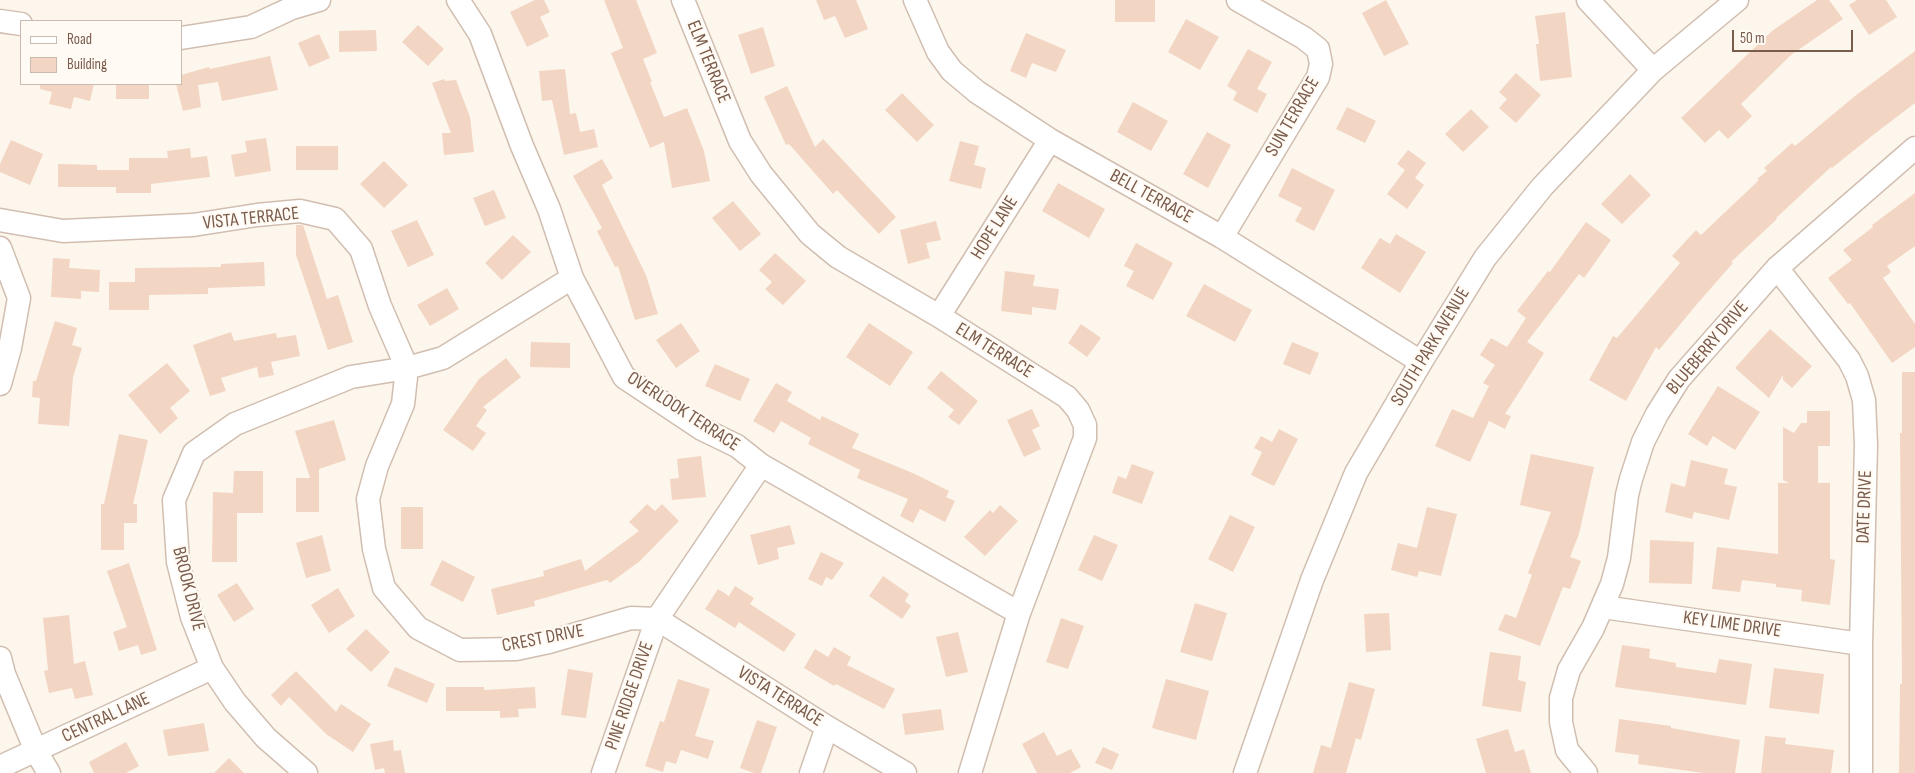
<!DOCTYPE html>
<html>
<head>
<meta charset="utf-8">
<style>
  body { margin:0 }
  #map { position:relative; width:1915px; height:773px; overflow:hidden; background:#fdf6ec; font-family:"Sofia Sans Condensed",sans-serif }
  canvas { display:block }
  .legend { position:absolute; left:20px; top:20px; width:162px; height:65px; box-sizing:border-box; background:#fffaf3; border:1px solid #cabbb1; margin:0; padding:6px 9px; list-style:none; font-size:15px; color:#7a5c4d }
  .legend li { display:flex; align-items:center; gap:10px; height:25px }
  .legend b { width:25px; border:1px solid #cabbb1 }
  .scale { position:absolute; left:1732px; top:30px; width:121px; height:22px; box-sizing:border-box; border:2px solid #7a5c4d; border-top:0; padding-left:6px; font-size:15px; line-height:18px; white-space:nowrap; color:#7a5c4d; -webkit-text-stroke:4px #fffaf3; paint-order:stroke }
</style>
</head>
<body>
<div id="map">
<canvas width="1915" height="773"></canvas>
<ul class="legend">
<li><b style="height:6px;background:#fff"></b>Road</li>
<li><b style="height:14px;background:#f3d5c3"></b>Building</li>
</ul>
<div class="scale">50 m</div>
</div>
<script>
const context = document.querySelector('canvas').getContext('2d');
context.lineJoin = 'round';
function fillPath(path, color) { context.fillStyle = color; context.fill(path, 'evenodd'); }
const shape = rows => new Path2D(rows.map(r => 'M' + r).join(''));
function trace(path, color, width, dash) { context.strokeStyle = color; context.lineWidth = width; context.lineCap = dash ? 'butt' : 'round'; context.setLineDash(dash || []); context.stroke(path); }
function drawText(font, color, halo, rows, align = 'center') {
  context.font = font + ' "Sofia Sans Condensed",sans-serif'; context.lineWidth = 4.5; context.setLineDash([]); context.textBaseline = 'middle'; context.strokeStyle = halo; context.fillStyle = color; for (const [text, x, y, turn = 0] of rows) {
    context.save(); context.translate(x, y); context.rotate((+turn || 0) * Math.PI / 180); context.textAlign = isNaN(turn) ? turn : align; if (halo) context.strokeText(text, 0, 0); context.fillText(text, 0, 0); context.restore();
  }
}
const building = shape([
  [535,0,544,0,550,12,540,17,549,36,527,47,510,12],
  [604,0,636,0,657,53,643,59,652,82,650,82,664,117,687,108,704,151,710,181,672,188,664,142,650,148,611,53,623,48],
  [816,0,856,0,868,29,845,38,835,16,824,20],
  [1115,0,1155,0,1155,22,1115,22],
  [1386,0,1409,44,1384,56,1362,13],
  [1817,0,1829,0,1843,19,1791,55,1741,104,1752,116,1728,139,1719,130,1705,143,1681,118,1772,31],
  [1857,0,1886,0,1897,17,1869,35,1849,5],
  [1565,12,1572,77,1540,81,1536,44,1539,44,1535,16],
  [1186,19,1219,37,1200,70,1168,52],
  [418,25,444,49,428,66,402,42],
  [763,27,775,66,751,74,738,35],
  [376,30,377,51,339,52,339,31],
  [1026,33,1066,50,1056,72,1032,63,1026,78,1010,71],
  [319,34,330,58,309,67,298,43],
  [1248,49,1272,62,1257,89,1267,94,1257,113,1233,100,1237,92,1227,86],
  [1915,51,1915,103,1873,135,1832,168,1831,167,1776,218,1777,219,1731,262,1733,263,1697,304,1659,350,1656,347,1626,401,1589,380,1613,336,1617,338,1680,263,1672,256,1696,230,1701,235,1759,180,1757,179,1767,171,1764,168,1792,143,1795,146,1855,96],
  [270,56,278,90,222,101,218,82,198,85,201,107,183,111,176,84,181,84,181,75,209,67,210,69],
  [565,69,570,114,576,113,580,132,594,129,598,147,564,155,552,100,542,101,539,71],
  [1516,73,1541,95,1516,123,1499,108,1507,99,1499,92],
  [444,79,445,81,456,80,470,117,474,152,444,155,442,133,451,133,432,83],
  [40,84,94,84,90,101,74,97,71,109,49,104,52,92,40,89],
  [116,84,149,84,149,99,116,99],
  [787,86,815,147,823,139,896,217,879,234,837,190,833,194,789,144,786,145,764,97],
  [902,93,934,125,917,142,885,110],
  [1133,102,1168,121,1151,151,1117,132],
  [1347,107,1376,121,1365,143,1336,129],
  [1471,109,1489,127,1463,152,1445,134],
  [1207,132,1231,145,1208,188,1183,174],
  [266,138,271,171,235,177,231,155,247,152,245,141],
  [11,140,43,154,30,185,0,172,0,164],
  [960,141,979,146,974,165,986,168,981,189,949,181],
  [296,146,338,146,338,170,296,170],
  [190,148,191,158,207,156,210,177,151,184,151,193,116,193,116,187,58,187,58,164,97,165,97,170,129,170,129,158,168,158,167,151],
  [1408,150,1426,163,1415,178,1424,185,1407,209,1387,194,1405,170,1397,164],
  [602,159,613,178,602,185,646,275,658,314,635,320,618,266,615,267,597,231,602,228,573,176],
  [384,161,408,185,384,208,360,184],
  [1292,168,1335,190,1314,231,1295,221,1302,208,1278,196],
  [1630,174,1651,195,1622,224,1601,204],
  [1058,183,1105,209,1089,238,1042,211],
  [494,190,506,218,485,226,473,198],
  [1915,193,1915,246,1887,266,1891,272,1883,278,1915,324,1915,347,1892,363,1850,303,1848,304,1828,278,1852,260,1843,250,1873,227,1872,225],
  [733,201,761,234,740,251,712,218],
  [417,220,434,255,408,267,391,231],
  [936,221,941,240,926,243,930,258,908,264,900,230],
  [1586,222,1611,240,1584,278,1579,274,1527,342,1544,353,1505,414,1511,416,1505,429,1489,421,1470,462,1435,446,1452,409,1473,418,1489,386,1483,383,1495,365,1480,355,1491,338,1507,347,1526,318,1517,311,1548,271,1550,272],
  [296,225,303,225,327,299,338,295,353,342,328,350,296,255],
  [1396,234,1426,252,1400,293,1361,268,1380,238,1390,244],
  [513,235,531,252,502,280,485,263],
  [1136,243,1173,263,1153,300,1126,286,1134,271,1124,266],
  [775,253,806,281,783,305,765,289,772,282,759,270],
  [53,258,70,259,69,268,100,270,99,292,81,291,81,299,51,297],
  [264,262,265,286,208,288,208,294,149,295,149,310,109,310,109,282,135,282,135,268,221,267,221,264],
  [1005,271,1035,275,1033,286,1059,289,1056,310,1032,307,1032,315,1001,311],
  [1204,284,1252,310,1235,342,1186,316],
  [447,288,459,309,430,326,417,305],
  [55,321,77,328,72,345,82,348,73,377,69,426,38,424,40,398,32,397,33,381,36,381],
  [681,323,700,351,676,368,656,340],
  [869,323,913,352,890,386,846,357],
  [1081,324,1101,338,1087,357,1068,343],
  [1770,329,1812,366,1792,388,1783,380,1783,375,1769,398,1735,368],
  [231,332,234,341,276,333,277,338,296,335,300,356,271,362,274,375,259,378,257,367,221,378,226,391,210,396,193,345],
  [531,342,570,343,570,368,530,367],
  [1292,342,1319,353,1310,375,1283,364],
  [506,358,521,377,483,407,487,410,476,426,486,433,473,451,443,430,479,379],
  [167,363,190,391,170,408,178,418,160,434,128,395],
  [715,364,750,379,740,401,705,386],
  [941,371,978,401,959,425,948,417,954,410,927,388],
  [1902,372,1915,372,1915,773,1899,773,1900,684,1902,684,1900,433,1902,433],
  [776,383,792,392,787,401,820,420,822,416,859,434,852,448,915,474,949,491,946,497,955,501,945,522,920,509,913,523,900,516,908,499,857,478,860,470,808,444,811,438,781,421,774,433,753,421],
  [1718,386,1760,412,1735,450,1713,436,1707,446,1688,434],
  [1032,409,1040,426,1032,430,1041,449,1024,457,1007,420],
  [1807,411,1830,411,1830,446,1818,446,1818,483,1830,483,1830,559,1835,560,1830,605,1801,601,1802,590,1776,587,1776,584,1742,580,1740,592,1712,589,1717,547,1778,554,1778,483,1789,483,1783,480,1783,427,1794,433,1801,423,1807,423],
  [334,420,346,460,319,469,319,512,296,512,296,478,310,478,295,431],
  [1279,429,1298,439,1274,486,1251,475,1262,452,1254,448,1261,436,1272,442],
  [119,434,148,440,133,504,137,504,137,523,124,523,124,550,101,550,101,504,104,504],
  [1531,454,1594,467,1579,534,1570,557,1581,561,1570,589,1563,587,1540,646,1498,630,1505,614,1516,618,1532,575,1528,573,1551,512,1520,505],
  [701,456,706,497,672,500,670,479,679,478,677,459],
  [1691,460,1728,469,1724,484,1737,487,1729,520,1694,512,1692,519,1665,512,1671,483,1685,487],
  [1132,464,1154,472,1142,504,1112,493,1118,476,1126,479],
  [234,471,263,471,263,513,237,513,237,562,212,562,213,492,233,493],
  [647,504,655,511,662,504,679,521,640,561,610,583,607,580,534,601,535,606,497,615,491,589,544,576,543,571,581,559,585,571,639,531,629,522],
  [1000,505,1018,521,985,556,964,537,990,510,993,513],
  [401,507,423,507,423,549,401,549],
  [1427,507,1457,514,1441,576,1419,571,1417,577,1391,570,1398,543,1417,548],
  [1230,515,1255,527,1233,572,1208,559],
  [790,525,795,544,777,548,779,559,758,565,750,535],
  [322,535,331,571,306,578,296,543],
  [1094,535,1118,545,1102,581,1078,570],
  [1650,540,1694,542,1692,584,1649,583],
  [821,552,844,563,832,580,826,577,822,586,808,579],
  [442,560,475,577,463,602,430,585],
  [129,563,157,650,141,655,138,645,119,651,113,632,127,627,107,571],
  [883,576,909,594,905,601,911,606,902,619,869,596],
  [237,583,254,609,234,622,217,595],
  [735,586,754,598,750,604,796,634,784,652,739,622,735,628,705,609,718,589,729,596],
  [338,588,355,616,329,633,311,605],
  [1195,603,1227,613,1212,661,1180,652],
  [1389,613,1391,650,1366,652,1364,614],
  [69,615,74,664,85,661,93,695,75,699,72,688,49,693,44,671,48,670,43,618],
  [1061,618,1084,626,1068,669,1046,662],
  [366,629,390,652,371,672,346,649],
  [958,632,968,672,946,677,936,637],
  [1622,645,1650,649,1649,658,1676,663,1676,667,1716,673,1719,659,1752,664,1746,705,1615,687],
  [834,647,851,657,847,665,895,689,884,709,836,684,834,686,804,668,815,649,828,657],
  [1490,652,1521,656,1518,680,1526,682,1521,712,1482,706],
  [395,667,435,684,427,703,387,686],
  [1774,668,1824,674,1819,714,1769,708],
  [568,669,593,673,586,718,561,715],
  [296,671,336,712,341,704,371,724,353,752,326,734,289,697,281,706,271,695],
  [678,679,710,689,695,736,714,741,708,759,681,750,676,764,666,761,663,772,645,766,660,721,664,722],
  [1166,679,1209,691,1196,740,1152,728],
  [1349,682,1375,689,1361,740,1356,738,1346,773,1313,773,1321,745,1331,748],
  [446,687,484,687,484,690,535,687,536,708,518,709,519,717,500,718,500,711,446,711],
  [941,709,944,730,905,735,902,714],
  [1619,719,1671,726,1671,728,1740,740,1735,773,1704,773,1638,764,1639,755,1615,752],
  [757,720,777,727,761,773,754,773,740,768],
  [204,723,209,751,168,756,163,730],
  [1508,729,1515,752,1524,749,1531,773,1486,773,1476,739],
  [1044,732,1057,756,1071,749,1081,767,1070,773,1037,773,1022,744],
  [1765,736,1786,738,1785,744,1834,750,1831,773,1761,773],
  [393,740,394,751,401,750,405,773,385,773,384,768,375,770,370,744],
  [126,742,139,766,126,773,94,773,89,762],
  [1103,747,1119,754,1112,770,1095,763],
  [229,758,244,773,214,773]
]);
const minor = shape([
  [458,0,480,34,522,146,549,209,572,278,624,377,702,429,737,446,761,465,1019,613],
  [683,0,740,141,761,174,810,234,838,257,939,316,1067,397,1078,410,1085,425,1085,438,1019,613,970,773],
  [915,0,938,52,952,71,977,92,1050,140,1222,237,1421,362],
  [1588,0,1653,70],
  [0,21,21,24],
  [181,38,251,27,292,8,319,0],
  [0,220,63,231,193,225,257,215,300,211,335,219,361,249,380,306,407,368,403,404,377,466,368,499,374,549,384,588,418,628,460,650,516,649,549,642,631,618,657,619,761,465],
  [1222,237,1318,77,1321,64,1318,49,1304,38,1238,0],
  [0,248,19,298,10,348,0,384],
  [1777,268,1849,360,1857,376,1864,400,1866,445,1861,644,1861,773],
  [939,316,1050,140],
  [1603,607,1861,644],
  [0,658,4,674,36,751,49,773],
  [0,767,212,668],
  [306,773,266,738,235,702,212,668,192,617,178,562,174,500,194,453,235,424,351,377,407,368,443,358,572,278],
  [603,773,657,619,827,727,905,773],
  [811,773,827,727],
  [1245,773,1312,580,1356,473,1421,362,1485,258,1542,187,1653,70,1737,0],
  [1586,773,1567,750,1561,722,1561,698,1569,670,1593,628,1612,584,1619,558,1627,495,1631,479,1643,442,1657,414,1679,379,1777,268,1915,148]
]);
const streetNames = [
  ["ELM TERRACE",708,62,68],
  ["SUN TERRACE",1293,117,-60],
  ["BELL TERRACE",1151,197,29],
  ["VISTA TERRACE",251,219,-6],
  ["HOPE LANE",995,228,-58],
  ["SOUTH PARK AVENUE",1431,347,-59],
  ["BLUEBERRY DRIVE",1708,348,-50],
  ["ELM TERRACE",994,351,32],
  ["OVERLOOK TERRACE",683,412,33],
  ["DATE DRIVE",1865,507,-88],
  ["BROOK DRIVE",188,589,76],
  ["KEY LIME DRIVE",1732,625,8],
  ["CREST DRIVE",543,639,-11],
  ["PINE RIDGE DRIVE",630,696,-71],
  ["VISTA TERRACE",780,697,32],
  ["CENTRAL LANE",106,718,-25]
];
fillPath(building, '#f3d5c3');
trace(minor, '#d1beb0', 25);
trace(minor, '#fff', 22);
drawText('19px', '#7a5c4d', '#fffaf3', streetNames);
</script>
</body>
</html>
